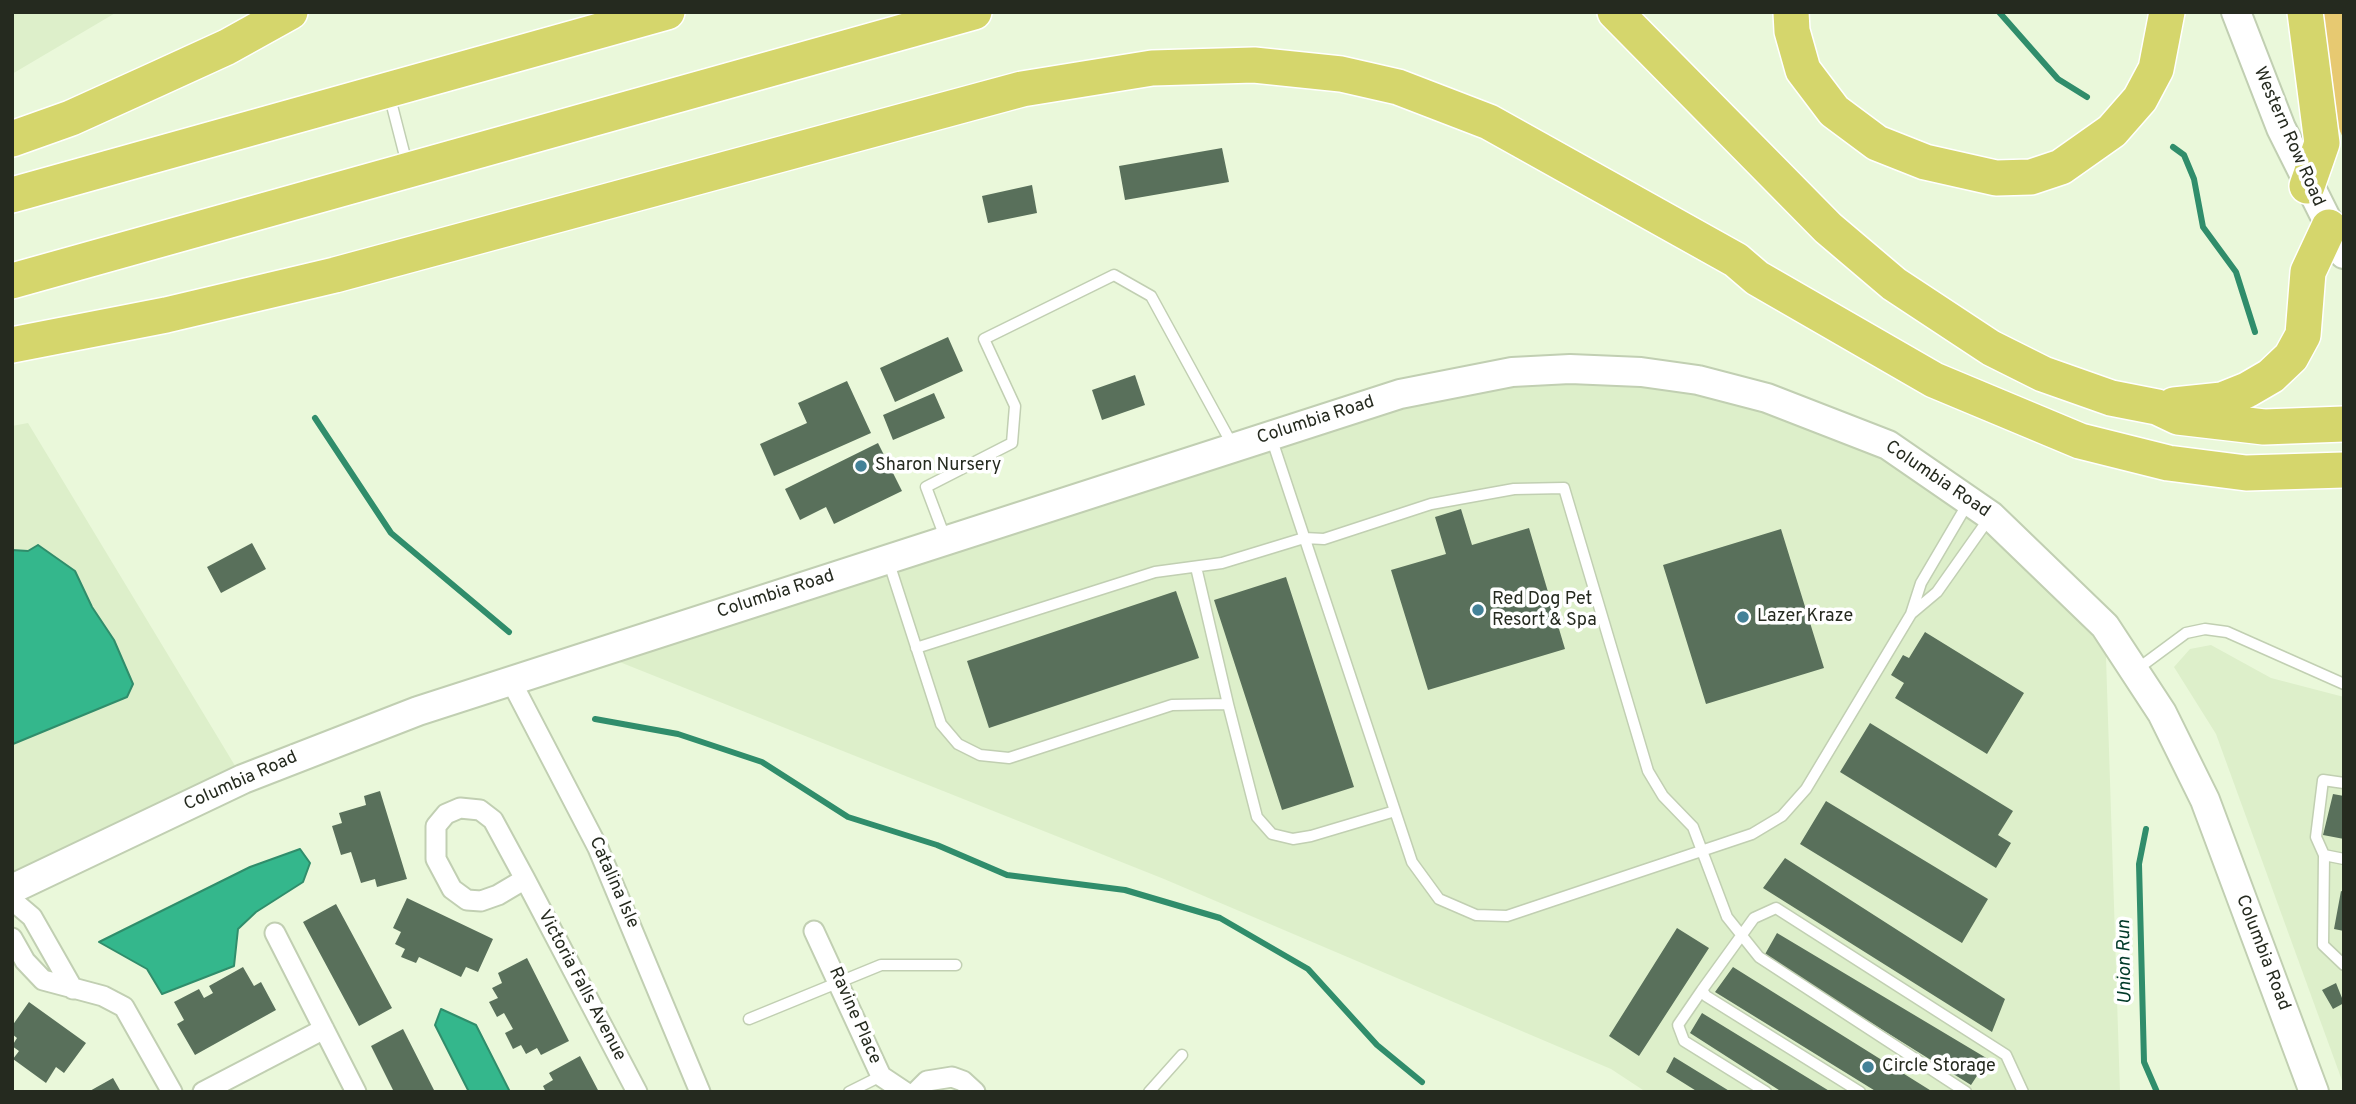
<!DOCTYPE html>
<html>
<head>
<meta charset="utf-8">
<style>
  body { margin:0 }
  #map { position:relative; width:2356px; height:1104px; overflow:hidden; background:#eaf8da; font-family:Overpass,sans-serif }
  canvas { display:block }
  .frame { position:absolute; inset:0; border:14px solid #252a1f; pointer-events:none }
</style>
</head>
<body>
<div id="map">
<canvas width="2356" height="1104"></canvas>
<div class="frame"></div>
</div>
<script>
const context = document.querySelector('canvas').getContext('2d');
context.lineJoin = 'round';
function fillPath(path, color) { context.fillStyle = color; context.fill(path, 'evenodd'); }
const shape = rows => new Path2D(rows.map(r => 'M' + r).join(''));
function trace(path, color, width, dash) { context.strokeStyle = color; context.lineWidth = width; context.lineCap = dash ? 'butt' : 'round'; context.setLineDash(dash || []); context.stroke(path); }
function drawText(font, color, halo, rows, align = 'center') {
  context.font = font + ' Overpass,sans-serif'; context.lineWidth = 7; context.setLineDash([]); context.textBaseline = 'middle'; context.strokeStyle = halo; context.fillStyle = color; for (const [text, x, y, turn = 0] of rows) {
    context.save(); context.translate(x, y); context.rotate((+turn || 0) * Math.PI / 180); context.textAlign = isNaN(turn) ? turn : align; if (halo) context.strokeText(text, 0, 0); context.fillText(text, 0, 0); context.restore();
  }
}
const built = shape([
  [12,12,117,12,12,74],
  [1641,372,1888,445,2105,626,2120,1092,1646,1092,1611,1069,1164,879,597,653,1400,394],
  [28,423,243,779,12,889,12,426],
  [2211,645,2271,678,2344,697,2344,1086,2216,734,2174,667,2190,649]
]);
const green = shape([
  [2315,12,2344,12,2344,140,2317,80]
]);
const water = shape([
  [38,545,75,571,92,607,114,640,133,684,127,697,13,744,12,550,28,551,38,545],
  [300,849,310,863,303,882,256,912,238,929,234,966,162,994,147,969,99,942,250,867,300,849],
  [441,1009,476,1025,510,1092,469,1092,435,1025,441,1009]
]);
const stream = shape([
  [1999,12,2058,79,2087,97],
  [2173,147,2184,155,2194,179,2203,227,2236,272,2255,332],
  [315,418,391,533,509,632],
  [595,719,678,734,762,762,848,817,937,845,1007,875,1125,890,1220,918,1308,969,1377,1045,1422,1082],
  [2146,829,2139,864,2144,1062,2157,1092]
]);
const building = shape([
  [1222,148,1229,182,1125,200,1119,166],
  [1032,185,1037,213,988,223,982,196],
  [948,337,963,371,895,402,880,368],
  [1135,375,1145,405,1102,420,1092,390],
  [847,381,871,433,774,476,760,444,807,423,798,403],
  [934,393,945,418,893,440,883,415],
  [878,443,902,491,834,524,826,507,800,520,785,489],
  [1461,509,1472,545,1529,528,1565,649,1428,690,1391,570,1446,554,1435,517],
  [1781,529,1824,668,1706,704,1663,565],
  [252,543,266,569,221,593,207,567],
  [1286,577,1354,787,1282,810,1214,600],
  [1176,591,1199,658,989,728,967,661],
  [1925,632,2024,693,1987,754,1895,698,1904,683,1891,675,1903,655,1909,658],
  [1870,723,2013,811,1998,835,2011,843,1996,868,1840,772],
  [380,791,407,879,377,887,375,879,361,883,351,852,341,855,332,826,342,823,339,813,366,805,364,796],
  [2333,794,2344,796,2344,839,2323,835],
  [1826,801,1988,899,1962,943,1800,844],
  [1785,858,2005,999,1992,1032,1763,888],
  [2341,891,2344,892,2344,931,2334,929],
  [407,898,493,939,478,972,466,967,461,977,419,957,416,963,401,957,405,949,395,944,401,932,393,928],
  [336,904,392,1008,359,1026,303,922],
  [1677,928,1709,948,1639,1056,1609,1036],
  [1777,933,1988,1059,1971,1085,1764,956],
  [527,958,569,1041,541,1055,537,1048,526,1054,521,1045,513,1049,505,1033,513,1029,504,1013,497,1017,489,1002,498,998,492,988,502,983,498,973],
  [243,967,254,986,261,982,276,1010,195,1055,177,1024,184,1020,174,1002,199,989,204,998,213,993,209,986],
  [1733,967,1933,1092,1877,1092,1715,992],
  [2336,983,2344,1003,2333,1009,2322,990],
  [29,1002,86,1043,64,1073,56,1067,46,1083,13,1059,19,1051,12,1046,17,1038,12,1034,12,1026],
  [1702,1013,1831,1092,1782,1092,1690,1033],
  [403,1029,435,1092,394,1092,371,1046],
  [580,1056,599,1092,546,1092,543,1086,553,1080,549,1073],
  [1674,1057,1731,1092,1698,1092,1666,1072],
  [113,1078,121,1092,88,1092]
]);
const lane = shape([
  [389,94,407,164],
  [1271,437,1412,862,1439,899,1476,915,1507,916,1752,834,1782,816,1806,789,1911,614,1921,583,1968,503],
  [946,540,926,487,1012,443,1015,406,984,339,1114,275,1151,296,1233,446],
  [889,563,941,724,958,744,980,755,1009,758,1172,705,1228,704,1257,817,1272,834,1293,839,1311,836,1395,811],
  [1196,567,1228,704],
  [1912,613,1937,592,1990,517],
  [916,648,1155,572,1222,563,1304,538,1324,539,1431,504,1514,489,1564,488,1648,771,1663,796,1693,827,1727,917,1759,957,1966,1092],
  [2136,670,2186,633,2205,629,2227,632,2344,684],
  [2344,783,2323,780,2316,837,2324,855,2323,945,2344,965],
  [2324,855,2344,859],
  [1702,990,1678,1025,1684,1041,1766,1092],
  [749,1019,881,965,956,965],
  [849,1092,881,1076],
  [1149,1092,1182,1055],
  [1860,1092,1706,996,1702,990,1754,918,1776,908,2006,1055,2023,1092]
]);
const street = shape([
  [511,681,598,848,700,1092],
  [525,879,498,895,481,901,467,900,452,889,436,859,436,826,446,814,460,808,480,810,493,820,525,879,637,1092],
  [12,900,32,917,73,989],
  [814,931,881,1076,905,1092],
  [275,933,356,1092],
  [12,938,25,961,43,980,103,996,124,1007,172,1092],
  [203,1092,324,1029],
  [916,1092,927,1081,952,1077,963,1081,975,1092]
]);
const secondary = shape([
  [2236,12,2281,128,2344,254],
  [12,889,243,779,418,711,1400,394,1512,372,1570,369,1641,372,1698,380,1767,398,1888,445,1991,516,2105,626,2162,713,2205,800,2314,1092]
]);
const highway = shape([
  [1615,12,1828,228,1894,284,1991,348,2043,374,2111,398,2157,407,2178,417,2264,427,2344,424],
  [1791,12,1792,31,1803,70,1834,111,1877,143,1925,162,1996,178,2031,177,2061,167,2112,131,2140,99,2156,69,2167,12],
  [2305,12,2322,143,2307,186],
  [12,139,71,118,157,79,227,47,290,12],
  [12,195,667,12],
  [12,281,974,12],
  [12,345,166,315,335,275,1022,89,1152,68,1254,65,1341,74,1398,87,1489,122,1736,260,1757,278,1934,380,2080,441,2168,463,2246,473,2344,470],
  [2174,405,2222,400,2247,390,2271,376,2291,357,2303,335,2308,272,2329,227]
]);
const markers = [
  [861,466,7,"#438197"],
  [1478,610,7,"#438197"],
  [1743,617,7,"#438197"],
  [1868,1067,7,"#438197"]
];
const streetNames = [
  ["Western Row Road",2288,137,66],
  ["Columbia Road",1316,421,-18],
  ["Columbia Road",1937,480,34],
  ["Columbia Road",776,595,-18],
  ["Columbia Road",241,782,-24],
  ["Catalina Isle",613,883,66],
  ["Columbia Road",2262,953,69],
  ["Victoria Falls Avenue",581,986,62],
  ["Ravine Place",854,1016,66]
];
const poiNames = [
  ["Sharon Nursery",875,466],
  ["Red Dog Pet",1492,600],
  ["Resort & Spa",1492,621],
  ["Lazer Kraze",1757,617],
  ["Circle Storage",1882,1067]
];
const waterNames = [
  ["Union Run",2126,962,-91]
];
fillPath(built, '#ddefca');
fillPath(green, '#e7c971');
fillPath(water, '#34b78c');
trace(water, '#308d6b', 2);
trace(stream, '#308d6b', 6);
fillPath(building, '#59705b');
trace(lane, '#c1cfb2', 13);
trace(street, '#c1cfb2', 23);
trace(secondary, '#c1cfb2', 32);
trace(highway, '#fff', 38);
trace(lane, '#fff', 10);
trace(street, '#fff', 19);
trace(secondary, '#fff', 28);
trace(highway, '#d5d66c', 35);
for (const [x, y, r, color] of markers) { const dot = new Path2D(); dot.arc(x, y, r, 0, 2 * Math.PI); context.fillStyle = color; context.fill(dot); trace(dot, '#fff', 2.5); }
drawText('18px', '#252a1f', '#fff', streetNames);
drawText('18px', '#252a1f', '#fff', poiNames, 'left');
drawText('italic 19px', '#003928', '#fff', waterNames);
</script>
</body>
</html>
